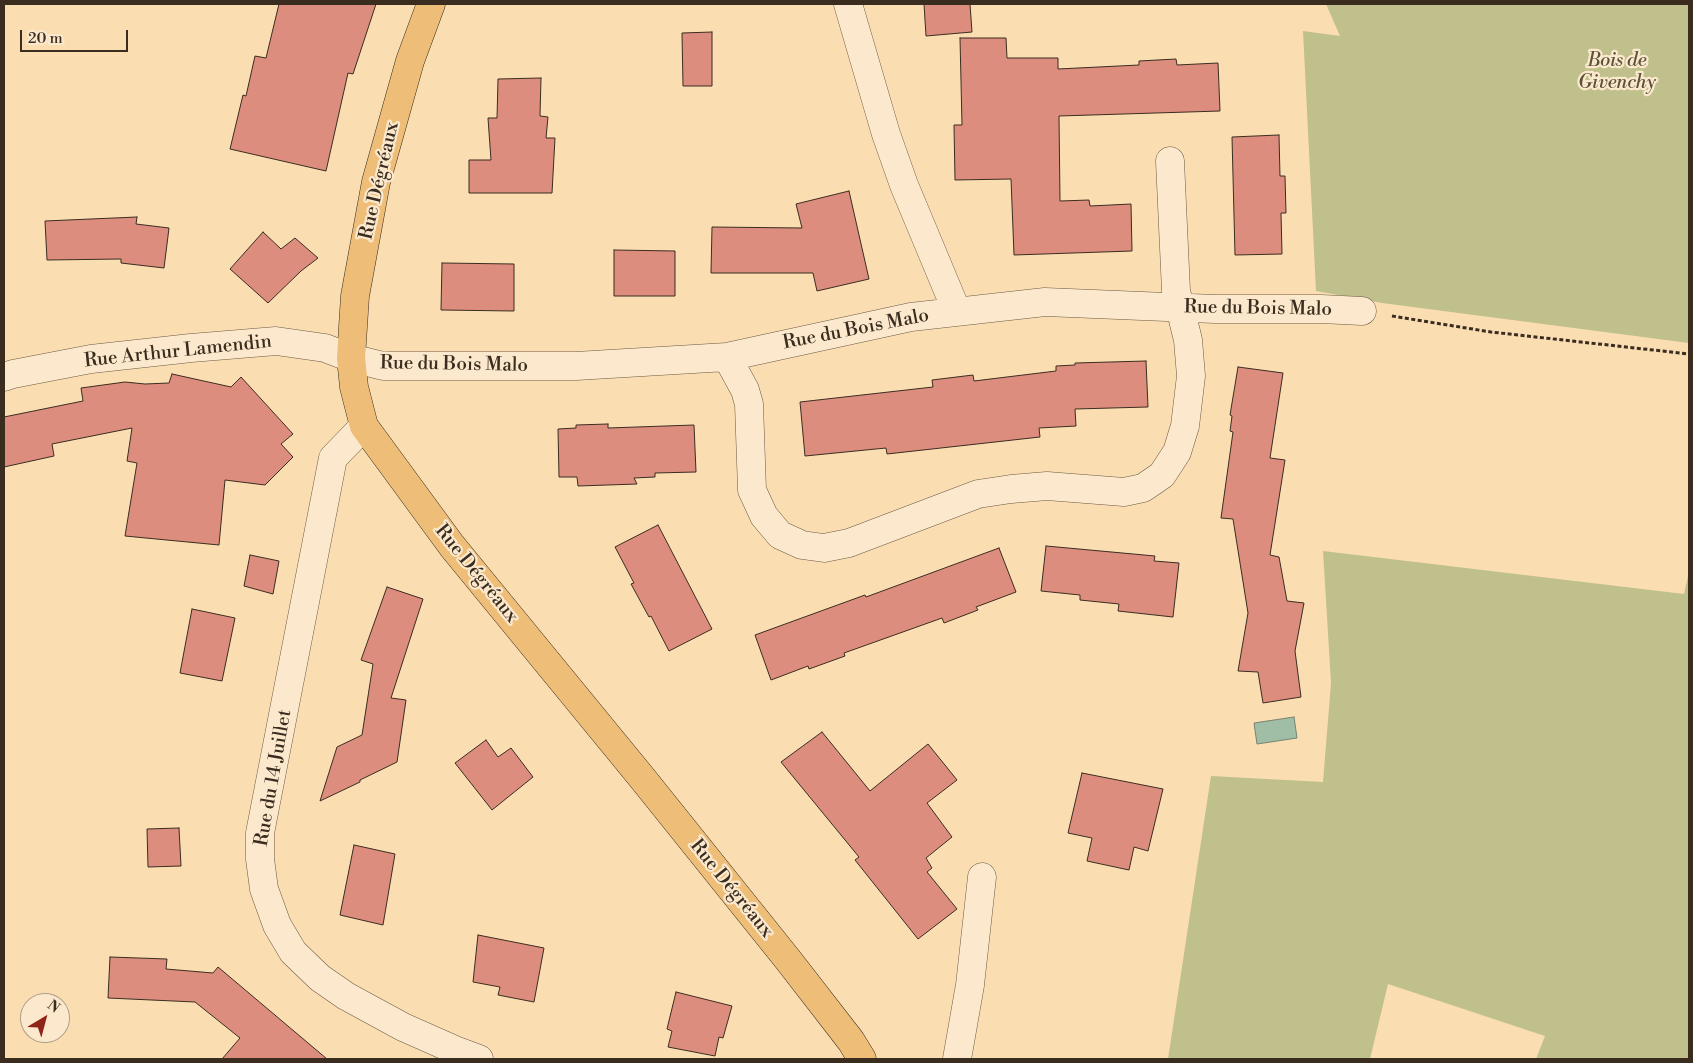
<!DOCTYPE html>
<html>
<head>
<meta charset="utf-8">
<style>
  body { margin:0 }
  #map { position:relative; width:1693px; height:1063px; overflow:hidden; background:#fbddb2; font-family:"Libre Bodoni",serif }
  canvas { display:block }
  .frame { position:absolute; inset:0; border:5px solid #3a2d20; pointer-events:none }
  .north { position:absolute; left:20px; top:993px; width:50px; height:50px; box-sizing:border-box; background:#fce9cd; border:1px solid #ae9e88; border-radius:50%; rotate:37deg; font-size:14px; font-weight:700; line-height:20px; text-align:center; color:#3a2d20 }
  .north::after { content:''; display:block; margin:auto; width:18px; height:22px; background:#8f2418; clip-path:polygon(50% 0,100% 100%,50% 72%,0 100%) }
  .scale { position:absolute; left:20px; top:30px; width:108px; height:22px; box-sizing:border-box; border:2px solid #3a2d20; border-top:0; padding-left:6px; font-size:15px; line-height:18px; white-space:nowrap; color:#3a2d20; -webkit-text-stroke:4px #fce9cd; paint-order:stroke }
</style>
</head>
<body>
<div id="map">
<canvas width="1693" height="1063"></canvas>
<div class="frame"></div>
<div class="north">N</div>
<div class="scale">20 m</div>
</div>
<script>
const context = document.querySelector('canvas').getContext('2d');
context.lineJoin = 'round';
function fillPath(path, color) { context.fillStyle = color; context.fill(path, 'evenodd'); }
const shape = rows => new Path2D(rows.map(r => 'M' + r).join(''));
function trace(path, color, width, dash) { context.strokeStyle = color; context.lineWidth = width; context.lineCap = dash ? 'butt' : 'round'; context.setLineDash(dash || []); context.stroke(path); }
function drawText(font, color, halo, rows, align = 'center') {
  context.font = font + ' "Libre Bodoni",serif'; context.lineWidth = 4.5; context.setLineDash([]); context.textBaseline = 'middle'; context.strokeStyle = halo; context.fillStyle = color; for (const [text, x, y, turn = 0] of rows) {
    context.save(); context.translate(x, y); context.rotate((+turn || 0) * Math.PI / 180); context.textAlign = isNaN(turn) ? turn : align; if (halo) context.strokeText(text, 0, 0); context.fillText(text, 0, 0); context.restore();
  }
}
const green = shape([
  [1326,4,1689,4,1689,343,1382,303,1316,291,1303,31,1340,36],
  [1323,551,1684,594,1689,572,1689,1059,1536,1059,1545,1036,1388,984,1370,1059,1168,1059,1211,776,1323,782,1331,683]
]);
const water = shape([
  [1294,717,1297,738,1257,744,1254,723,1294,717]
]);
const building = shape([
  [279,4,376,4,353,74,348,73,326,171,230,149,243,95,246,96,255,56,266,58,279,4],
  [924,4,970,4,972,32,926,36,924,4],
  [712,32,712,86,683,86,682,33,712,32],
  [960,38,1006,38,1007,58,1058,58,1058,69,1139,65,1139,61,1176,59,1177,65,1218,63,1220,111,1059,116,1060,201,1089,200,1090,206,1131,204,1132,251,1014,255,1011,179,955,180,954,125,962,125,960,38],
  [541,78,540,116,548,117,546,138,555,138,552,193,469,193,469,160,491,160,488,118,497,118,498,79,541,78],
  [1279,135,1280,176,1285,176,1286,213,1281,213,1282,254,1235,255,1232,137,1279,135],
  [849,191,869,279,817,291,813,273,711,273,712,227,802,228,796,204,849,191],
  [137,217,136,224,169,228,164,268,121,263,121,259,47,260,45,221,137,217],
  [263,232,281,249,295,238,318,258,301,271,268,303,230,269,263,232],
  [614,250,675,251,675,296,614,296,614,250],
  [442,263,514,264,514,311,441,310,442,263],
  [1146,361,1148,407,1075,409,1076,426,1039,428,1040,437,887,454,886,448,805,456,800,402,933,387,932,380,973,375,974,381,1056,371,1056,366,1075,365,1075,363,1146,361],
  [1238,367,1283,373,1270,458,1285,460,1270,555,1279,557,1287,601,1304,603,1295,651,1301,697,1263,703,1258,672,1238,671,1248,613,1233,519,1221,518,1233,432,1230,431,1232,416,1230,415,1238,367],
  [172,374,231,387,241,377,293,434,281,444,293,457,265,485,225,480,219,545,125,536,137,463,127,461,132,428,52,444,54,456,4,467,4,417,83,401,81,388,125,382,145,384,169,383,172,374],
  [608,424,608,428,694,425,696,472,655,473,655,477,634,478,637,484,578,486,577,477,559,477,558,429,576,428,576,425,608,424],
  [658,525,712,629,669,651,651,616,649,617,631,584,634,583,615,547,658,525],
  [1046,546,1155,556,1154,561,1179,563,1173,617,1118,611,1119,604,1080,600,1080,595,1041,591,1046,546],
  [999,548,1016,592,976,607,978,610,944,623,942,618,844,653,845,656,809,669,808,666,771,680,755,635,865,595,866,597,999,548],
  [250,555,279,561,273,594,244,586,250,555],
  [387,587,423,599,391,698,406,700,397,762,360,780,360,782,320,801,337,747,362,735,373,664,361,660,387,587],
  [192,609,235,618,222,681,180,673,192,609],
  [822,732,870,791,928,744,957,780,927,803,952,837,926,858,932,868,927,872,957,909,918,939,855,860,859,857,781,762,822,732],
  [486,740,498,757,511,748,533,777,492,810,455,763,486,740],
  [1082,773,1163,789,1148,851,1134,847,1129,870,1087,861,1092,838,1068,833,1082,773],
  [179,828,181,866,148,867,147,829,179,828],
  [354,845,395,854,383,925,340,915,354,845],
  [478,935,544,948,534,1002,498,995,500,987,473,982,478,935],
  [110,957,167,959,166,969,213,973,218,967,327,1059,222,1059,240,1038,195,1002,108,998,110,957],
  [676,992,732,1006,723,1038,719,1037,715,1056,668,1047,672,1031,667,1029,676,992]
]);
const path = shape([
  [1392,316,1491,332,1689,354]
]);
const minor = shape([
  [848,4,886,134,904,185,957,312],
  [727,357,745,390,749,404,752,490,764,516,780,535,802,545,824,548,849,543,978,494,1011,489,1047,486,1124,492,1143,488,1162,475,1177,452,1185,426,1191,376,1188,340,1176,291,1170,161],
  [4,377,13,374,91,359,191,348,276,341,325,348,351,358,383,366,576,366,727,357,911,317,1045,302,1215,309,1321,309,1362,311],
  [364,426,333,458,260,833,260,859,264,889,277,925,293,952,320,978,346,996,403,1027,455,1050,479,1059],
  [957,1059,970,985,982,877]
]);
const major = shape([
  [431,4,410,61,376,182,355,296,351,358,354,387,364,426,452,546,643,779,789,961,851,1041,862,1059]
]);
const parkNames = [
  ["Bois de",1617,61],
  ["Givenchy",1617,83]
];
const streetNames = [
  ["Rue Dégréaux",380,181,-77],
  ["Rue du Bois Malo",1258,309,1],
  ["Rue du Bois Malo",856,330,-11],
  ["Rue Arthur Lamendin",178,352,-6],
  ["Rue du Bois Malo",454,365,1],
  ["Rue Dégréaux",476,574,51],
  ["Rue du 14 Juillet",274,778,-80],
  ["Rue Dégréaux",731,889,51]
];
fillPath(green, '#bfc08c');
fillPath(water, '#a0bda6');
trace(water, '#778370', 1);
fillPath(building, '#dc8d7d');
trace(building, '#3a2d20', 1);
trace(minor, '#6a5944', 29);
trace(major, '#3a2d20', 29);
trace(path, '#3a2d20', 3, [4, 2.5]);
trace(minor, '#fce9cd', 28);
trace(major, '#eebe79', 28);
drawText('italic 19px', '#5b523b', '#fce9cd', parkNames);
drawText('19px', '#3a2d20', '#fce9cd', streetNames);
</script>
</body>
</html>
